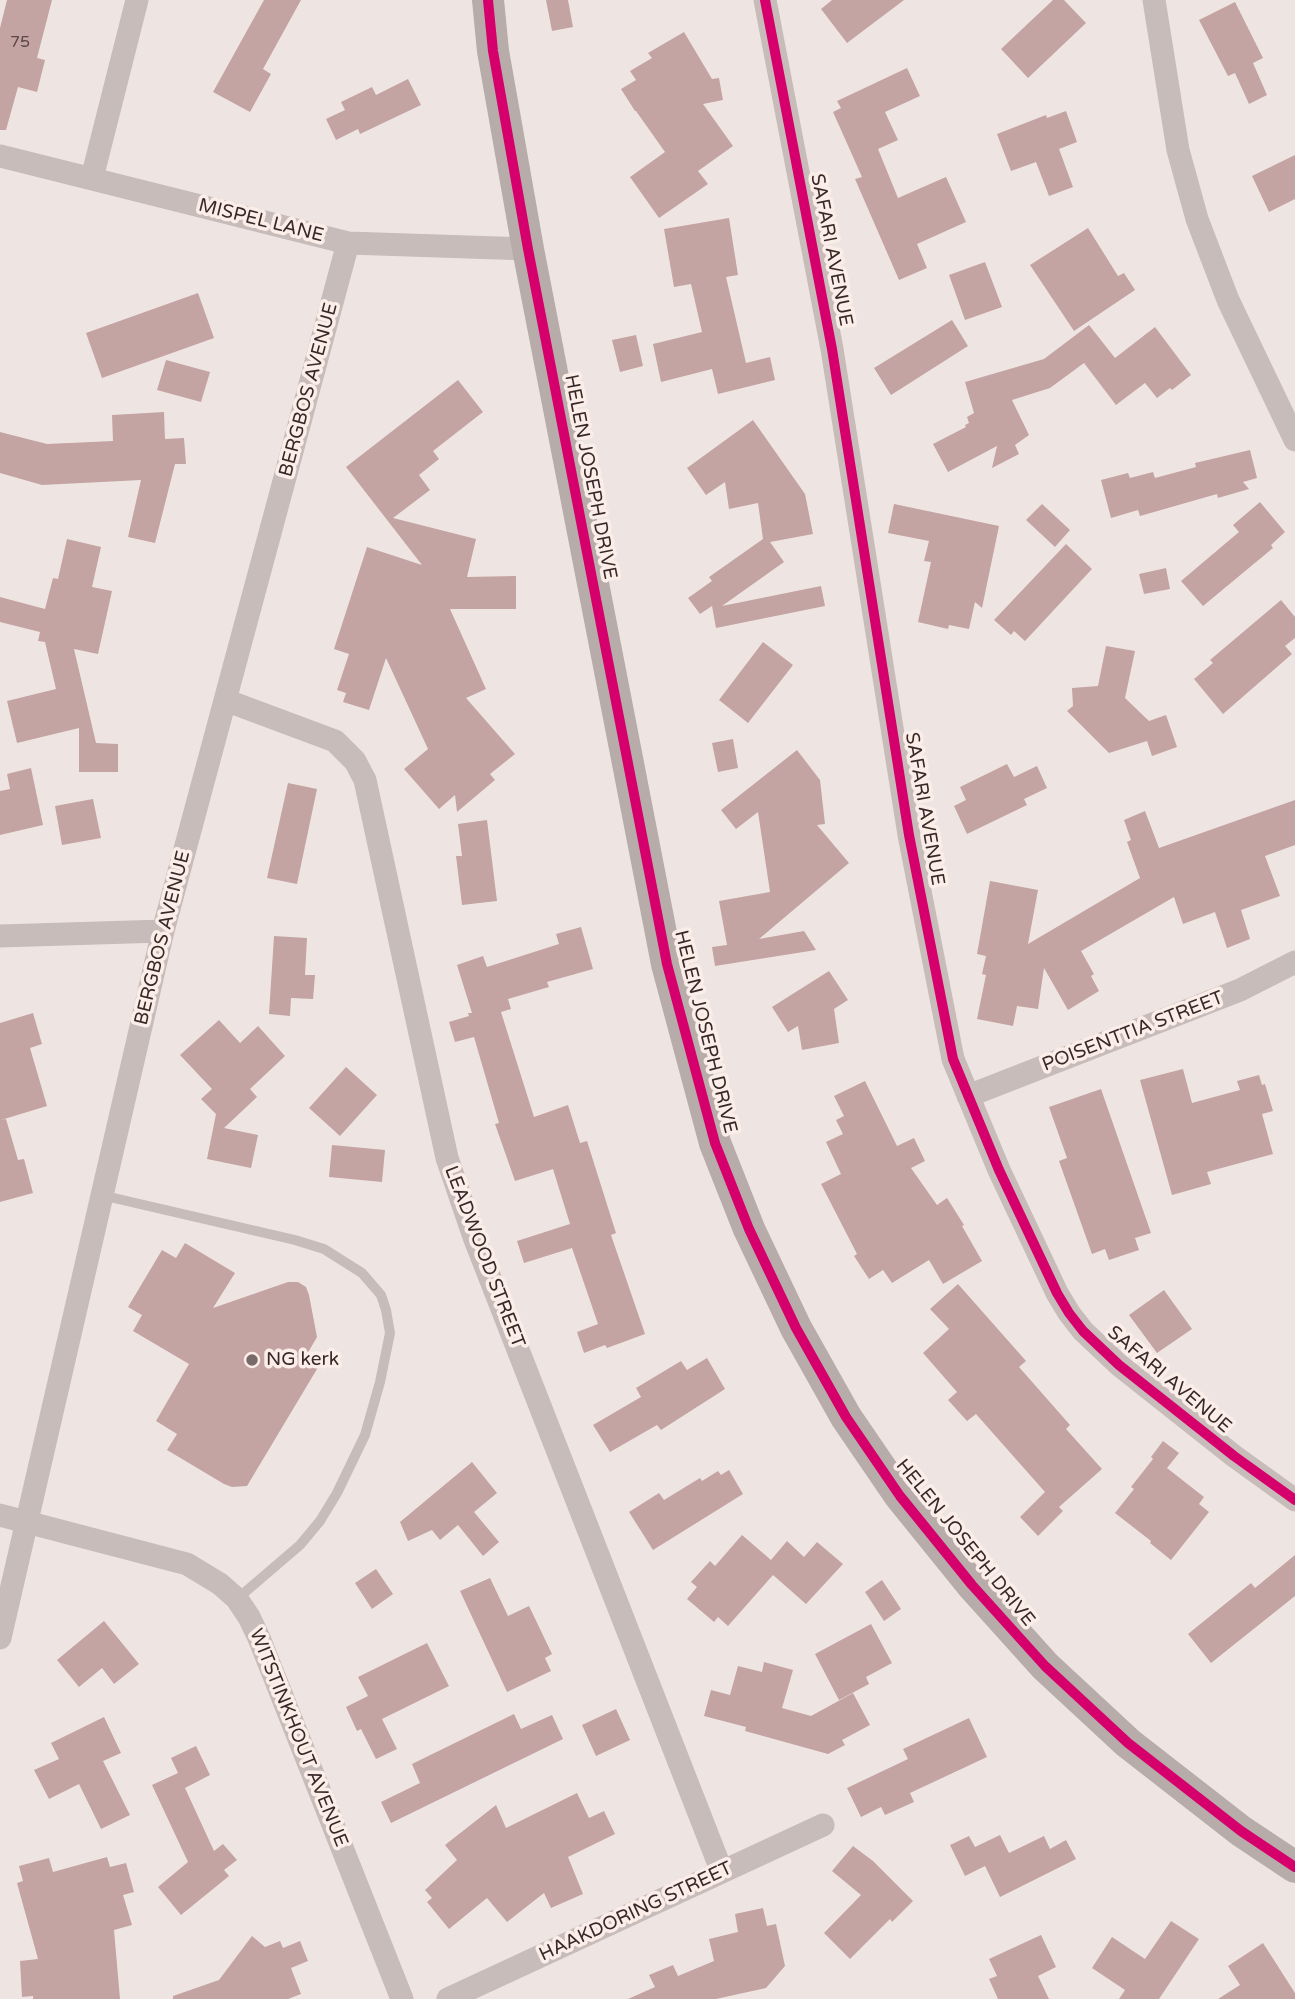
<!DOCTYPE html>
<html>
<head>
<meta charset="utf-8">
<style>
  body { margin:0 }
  canvas { display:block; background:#eee5e2 }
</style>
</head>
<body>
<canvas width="1295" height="1999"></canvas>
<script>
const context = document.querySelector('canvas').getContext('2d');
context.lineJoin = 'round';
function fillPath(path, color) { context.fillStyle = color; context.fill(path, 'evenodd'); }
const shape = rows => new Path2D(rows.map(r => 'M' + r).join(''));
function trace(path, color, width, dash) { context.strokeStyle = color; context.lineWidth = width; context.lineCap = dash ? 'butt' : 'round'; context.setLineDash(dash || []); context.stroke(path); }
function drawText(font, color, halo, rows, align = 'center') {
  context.font = font + ' "Varela Round",sans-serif'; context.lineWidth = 7; context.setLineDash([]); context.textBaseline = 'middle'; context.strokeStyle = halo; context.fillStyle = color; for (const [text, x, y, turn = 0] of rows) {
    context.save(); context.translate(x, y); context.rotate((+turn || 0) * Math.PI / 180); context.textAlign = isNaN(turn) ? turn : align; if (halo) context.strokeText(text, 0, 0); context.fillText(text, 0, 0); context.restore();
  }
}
const building = shape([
  [7,0,52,0,37,58,45,60,37,92,18,87,6,130,0,130,0,28],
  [264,0,301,0,263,69,271,74,250,112,213,92],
  [546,0,568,0,573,27,552,31],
  [832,0,904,0,847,43,821,9],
  [1053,0,1064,0,1086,23,1028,78,1001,49],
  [1235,2,1263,58,1253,63,1267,95,1249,104,1235,73,1228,76,1199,20],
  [684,32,712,79,719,78,723,100,703,104,733,146,698,171,708,184,659,218,630,177,665,152,636,111,635,111,621,89,636,80,630,71,652,58,648,53],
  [907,68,920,96,885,112,898,140,878,149,898,198,946,177,966,222,917,244,927,268,899,280,855,179,862,177,833,112,841,108,837,101],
  [408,79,421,105,360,134,358,129,336,140,326,119,345,110,341,102,372,87,376,95],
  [1066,111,1077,142,1059,149,1073,187,1049,196,1036,162,1011,171,997,134,1046,115,1047,118],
  [1295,155,1295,199,1269,212,1252,176],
  [729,218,738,275,726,277,746,363,770,357,775,380,718,394,712,369,661,382,653,344,702,332,691,284,674,287,664,229],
  [1088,228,1118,276,1124,273,1135,290,1074,331,1030,265],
  [985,262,1002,307,965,320,949,275],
  [198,293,214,338,102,378,86,333],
  [952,320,968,346,891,395,874,368],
  [1089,325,1115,358,1155,327,1191,375,1172,390,1170,388,1157,398,1145,383,1116,405,1084,363,1050,388,1012,400,1029,435,1015,445,1019,454,992,468,997,446,948,472,933,444,966,427,965,425,969,423,967,417,974,413,965,382,1044,359],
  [636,335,643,366,620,372,612,340],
  [166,360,210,372,201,402,157,390],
  [458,380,483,412,433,451,439,459,419,475,430,490,393,518,476,539,467,577,516,576,516,609,450,609,486,689,466,698,515,754,490,774,495,780,457,812,455,795,439,809,404,769,428,749,386,658,369,710,343,702,346,693,337,690,349,654,334,649,367,547,422,565,346,467],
  [164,412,165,439,184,438,186,464,175,464,155,543,128,537,141,480,42,485,0,473,0,432,47,444,113,441,112,415],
  [753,420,805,494,813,534,770,542,784,562,722,606,821,586,825,606,716,628,712,606,700,614,688,598,712,581,709,577,763,539,758,503,729,509,725,482,706,495,687,468],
  [1250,450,1257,478,1243,482,1249,489,1218,498,1217,494,1140,516,1138,510,1111,518,1101,480,1128,473,1130,478,1153,472,1155,478,1196,467,1195,463],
  [1260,502,1285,532,1271,545,1273,548,1203,606,1181,581,1239,532,1233,525],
  [894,504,999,526,982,608,975,602,969,629,949,625,948,629,918,622,931,562,924,561,929,541,888,533],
  [1042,504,1070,530,1055,547,1026,520],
  [67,539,101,547,92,587,112,591,98,654,74,649,96,743,118,744,118,772,79,772,79,728,17,743,7,701,56,689,45,642,38,641,40,632,0,622,0,597,45,609,53,578,58,579],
  [1066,544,1092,569,1025,641,1014,631,1011,635,994,620],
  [1166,568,1170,589,1144,594,1139,574],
  [1281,600,1295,617,1295,638,1285,646,1292,654,1223,714,1194,679,1213,663,1210,660],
  [763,642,793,665,748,723,719,700],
  [1106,646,1135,651,1125,698,1149,721,1166,715,1177,747,1152,756,1147,741,1109,753,1067,711,1073,706,1072,688,1098,686],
  [733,739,738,768,718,772,712,743],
  [797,750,820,780,825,824,817,825,849,863,759,939,804,931,816,950,715,966,712,947,727,945,719,901,770,892,758,812,736,829,721,810],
  [1007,764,1014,777,1037,766,1047,788,1024,799,1027,805,967,834,954,806,966,800,960,787],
  [31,768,43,825,0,835,0,791,10,789,7,774],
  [288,783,317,789,297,884,267,878],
  [93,799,101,838,62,845,55,806],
  [1295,800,1295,845,1265,856,1280,896,1241,910,1250,939,1227,948,1215,912,1183,924,1174,897,1081,951,1094,974,1091,976,1099,991,1068,1010,1044,968,1038,1009,1017,1006,1013,1026,977,1019,986,975,982,974,986,956,977,954,990,881,1038,890,1028,944,1140,878,1127,842,1131,840,1124,820,1145,811,1159,848],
  [487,820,497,901,462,905,456,856,462,856,458,824],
  [581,927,593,969,547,982,549,987,508,999,511,1009,501,1012,534,1117,568,1105,580,1143,587,1141,616,1233,611,1235,645,1334,607,1348,605,1345,584,1353,577,1332,598,1324,572,1248,524,1263,517,1241,570,1224,553,1169,515,1181,495,1124,499,1123,474,1037,455,1042,449,1022,469,1016,468,1013,472,1013,457,965,483,956,487,967,559,944,556,934],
  [274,936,307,938,305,975,315,975,313,999,291,998,290,1016,269,1014],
  [829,971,848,1000,834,1009,839,1043,802,1050,798,1026,788,1032,772,1007],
  [33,1013,42,1044,30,1048,47,1106,1,1120,6,1119,18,1160,24,1159,33,1193,0,1202,0,1023],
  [219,1020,240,1043,258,1026,285,1056,250,1089,257,1097,224,1128,258,1135,251,1168,207,1159,216,1114,201,1099,212,1089,180,1055],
  [346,1067,377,1095,340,1136,309,1108],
  [1183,1069,1192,1103,1240,1090,1237,1081,1259,1075,1262,1085,1265,1084,1273,1111,1262,1114,1273,1154,1207,1172,1211,1184,1172,1195,1140,1080],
  [865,1081,897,1146,914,1138,925,1161,911,1168,937,1205,947,1198,964,1225,962,1226,982,1261,943,1284,929,1260,892,1283,883,1270,869,1279,854,1256,857,1254,821,1184,841,1174,826,1142,843,1134,836,1120,844,1116,834,1096],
  [1101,1089,1151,1233,1135,1238,1139,1250,1109,1260,1105,1249,1092,1254,1059,1161,1067,1158,1049,1107],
  [332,1145,385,1150,382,1182,329,1177],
  [185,1243,235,1273,213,1308,288,1282,298,1282,306,1287,309,1295,317,1337,306,1356,320,1364,247,1486,232,1487,224,1484,167,1450,177,1434,156,1421,189,1364,133,1331,142,1315,128,1307,162,1250,176,1258],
  [958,1284,1026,1361,1019,1367,1070,1425,1066,1429,1102,1469,1059,1507,1063,1511,1038,1536,1020,1517,1045,1492,976,1414,967,1421,948,1400,957,1392,923,1353,949,1329,930,1309],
  [1164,1290,1192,1329,1157,1353,1129,1315],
  [707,1358,725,1389,661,1430,657,1425,610,1452,593,1425,641,1397,636,1388,681,1361,687,1370],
  [1163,1441,1179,1453,1167,1468,1204,1497,1199,1504,1209,1512,1171,1560,1150,1543,1151,1541,1115,1513,1134,1489,1131,1487,1153,1459,1151,1457],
  [472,1462,497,1493,474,1512,499,1542,483,1556,458,1525,440,1540,432,1530,408,1541,400,1522],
  [729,1470,743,1494,653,1550,629,1512,659,1493,664,1500,700,1478,702,1481,718,1471,721,1475],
  [742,1535,771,1560,787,1541,804,1557,817,1542,843,1564,806,1604,773,1575,728,1626,718,1617,714,1622,687,1599,697,1587,691,1582,710,1561,715,1566],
  [1295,1555,1295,1596,1211,1663,1188,1634,1251,1583,1255,1588],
  [376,1569,393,1594,372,1609,355,1583],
  [490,1578,508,1616,529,1606,552,1654,545,1658,551,1671,507,1692,460,1591],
  [882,1580,901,1609,884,1621,865,1592],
  [104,1621,139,1664,114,1684,102,1668,79,1687,57,1660],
  [871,1624,892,1663,866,1677,869,1684,839,1700,815,1654],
  [427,1643,449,1686,382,1719,397,1749,376,1759,361,1729,357,1731,346,1707,368,1696,358,1677],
  [764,1662,793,1670,782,1708,811,1716,853,1693,870,1725,842,1740,845,1745,828,1754,745,1731,746,1727,704,1716,711,1690,730,1695,738,1666,762,1672],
  [616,1709,630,1740,596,1756,582,1725],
  [514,1714,521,1729,552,1715,563,1739,391,1823,381,1802,420,1783,412,1764],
  [104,1717,121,1753,103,1761,130,1815,101,1829,79,1784,49,1799,34,1770,59,1759,51,1743],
  [969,1718,987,1757,910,1793,914,1802,885,1815,881,1807,861,1817,847,1788,908,1759,903,1749],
  [196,1746,210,1775,185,1788,214,1851,223,1844,237,1860,224,1870,229,1876,181,1915,158,1887,188,1862,152,1785,178,1773,171,1758],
  [577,1793,589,1818,604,1811,615,1834,568,1857,583,1894,551,1908,544,1893,507,1922,487,1898,449,1929,427,1902,432,1898,425,1890,457,1860,445,1845,496,1805,506,1828],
  [1000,1835,1009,1853,1044,1836,1050,1849,1066,1840,1076,1859,1000,1897,985,1866,965,1876,950,1845,969,1836,975,1847],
  [853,1846,873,1861,913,1901,892,1922,890,1919,850,1959,824,1933,861,1895,832,1871],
  [107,1857,110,1867,126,1863,134,1892,123,1895,132,1925,114,1930,120,1999,33,1999,33,1996,22,1997,20,1961,38,1959,17,1883,23,1881,19,1866,49,1858,53,1872],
  [763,1908,767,1926,776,1924,785,1966,766,1988,716,1999,628,1999,655,1987,649,1975,673,1965,678,1976,714,1961,709,1939,738,1932,735,1914],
  [1171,1921,1199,1939,1159,1999,1119,1999,1125,1990,1092,1968,1112,1937,1145,1959],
  [1041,1935,1056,1967,1038,1976,1049,1999,998,1999,989,1979,997,1976,989,1959],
  [252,1936,265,1947,280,1941,283,1948,300,1941,308,1961,291,1968,301,1994,288,1999,173,1999,173,1996,219,1980],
  [1263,1943,1295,1993,1295,1999,1218,1999,1240,1985,1228,1966]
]);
const lane = shape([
  [101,1195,295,1240,324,1249,362,1273,381,1295,386,1310,390,1333,380,1382,365,1435,337,1493,320,1521,300,1545,237,1599]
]);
const street = shape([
  [765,0,832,349,909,835,953,1059,999,1170,1057,1293,1069,1313,1083,1331,1119,1365,1234,1456,1295,1500],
  [1154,0,1178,150,1197,219,1228,300,1295,440],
  [0,156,348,243,528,249],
  [92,178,137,0],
  [225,700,335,741,355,761,365,780,447,1158,474,1237,722,1872],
  [0,936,163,931],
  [968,1096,1240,990,1295,962],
  [0,1515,187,1564,220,1584,237,1599,249,1617,259,1638,402,1999],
  [0,1638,163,931,348,243],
  [448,1999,823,1825]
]);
const secondary = shape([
  [488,0,493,51,528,249,667,964,715,1143,749,1229,796,1328,846,1417,900,1496,972,1585,1045,1666,1128,1743,1241,1831,1295,1867]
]);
const cycleway = shape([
  [488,0,493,51,528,249,667,964,715,1143,749,1229,796,1328,846,1417,900,1496,972,1585,1045,1666,1128,1743,1241,1831,1295,1867],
  [765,0,832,349,909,835,953,1059,999,1170,1057,1293,1069,1313,1083,1331,1119,1365,1234,1456,1295,1500]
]);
const markers = [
  [252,1360,7,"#786a69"]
];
const numberNames = [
  ["75",20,43]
];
const streetNames = [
  ["MISPEL LANE",261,221,14],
  ["SAFARI AVENUE",831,250,79],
  ["BERGBOS AVENUE",309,390,-75],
  ["HELEN JOSEPH DRIVE",590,477,79],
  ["SAFARI AVENUE",924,809,80],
  ["BERGBOS AVENUE",163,938,-76],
  ["HELEN JOSEPH DRIVE",705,1032,76],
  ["POISENTTIA STREET",1133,1032,-21],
  ["LEADWOOD STREET",484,1257,69],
  ["SAFARI AVENUE",1169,1380,40],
  ["HELEN JOSEPH DRIVE",965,1543,51],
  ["WITSTINKHOUT AVENUE",298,1738,68],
  ["HAAKDORING STREET",636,1912,-25]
];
const poiNames = [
  ["NG kerk",266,1360]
];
fillPath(building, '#c4a3a3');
trace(lane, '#c8bcba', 10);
trace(street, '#c8bcba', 23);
trace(secondary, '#b8acaa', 32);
trace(cycleway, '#d6006c', 10);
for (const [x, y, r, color] of markers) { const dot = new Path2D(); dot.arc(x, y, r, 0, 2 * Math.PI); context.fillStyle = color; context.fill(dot); trace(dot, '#fbeee9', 2.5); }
drawText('16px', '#5c4747', null, numberNames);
drawText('19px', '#392828', '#fbeee9', streetNames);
drawText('19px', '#392828', '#fbeee9', poiNames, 'left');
</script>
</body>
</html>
